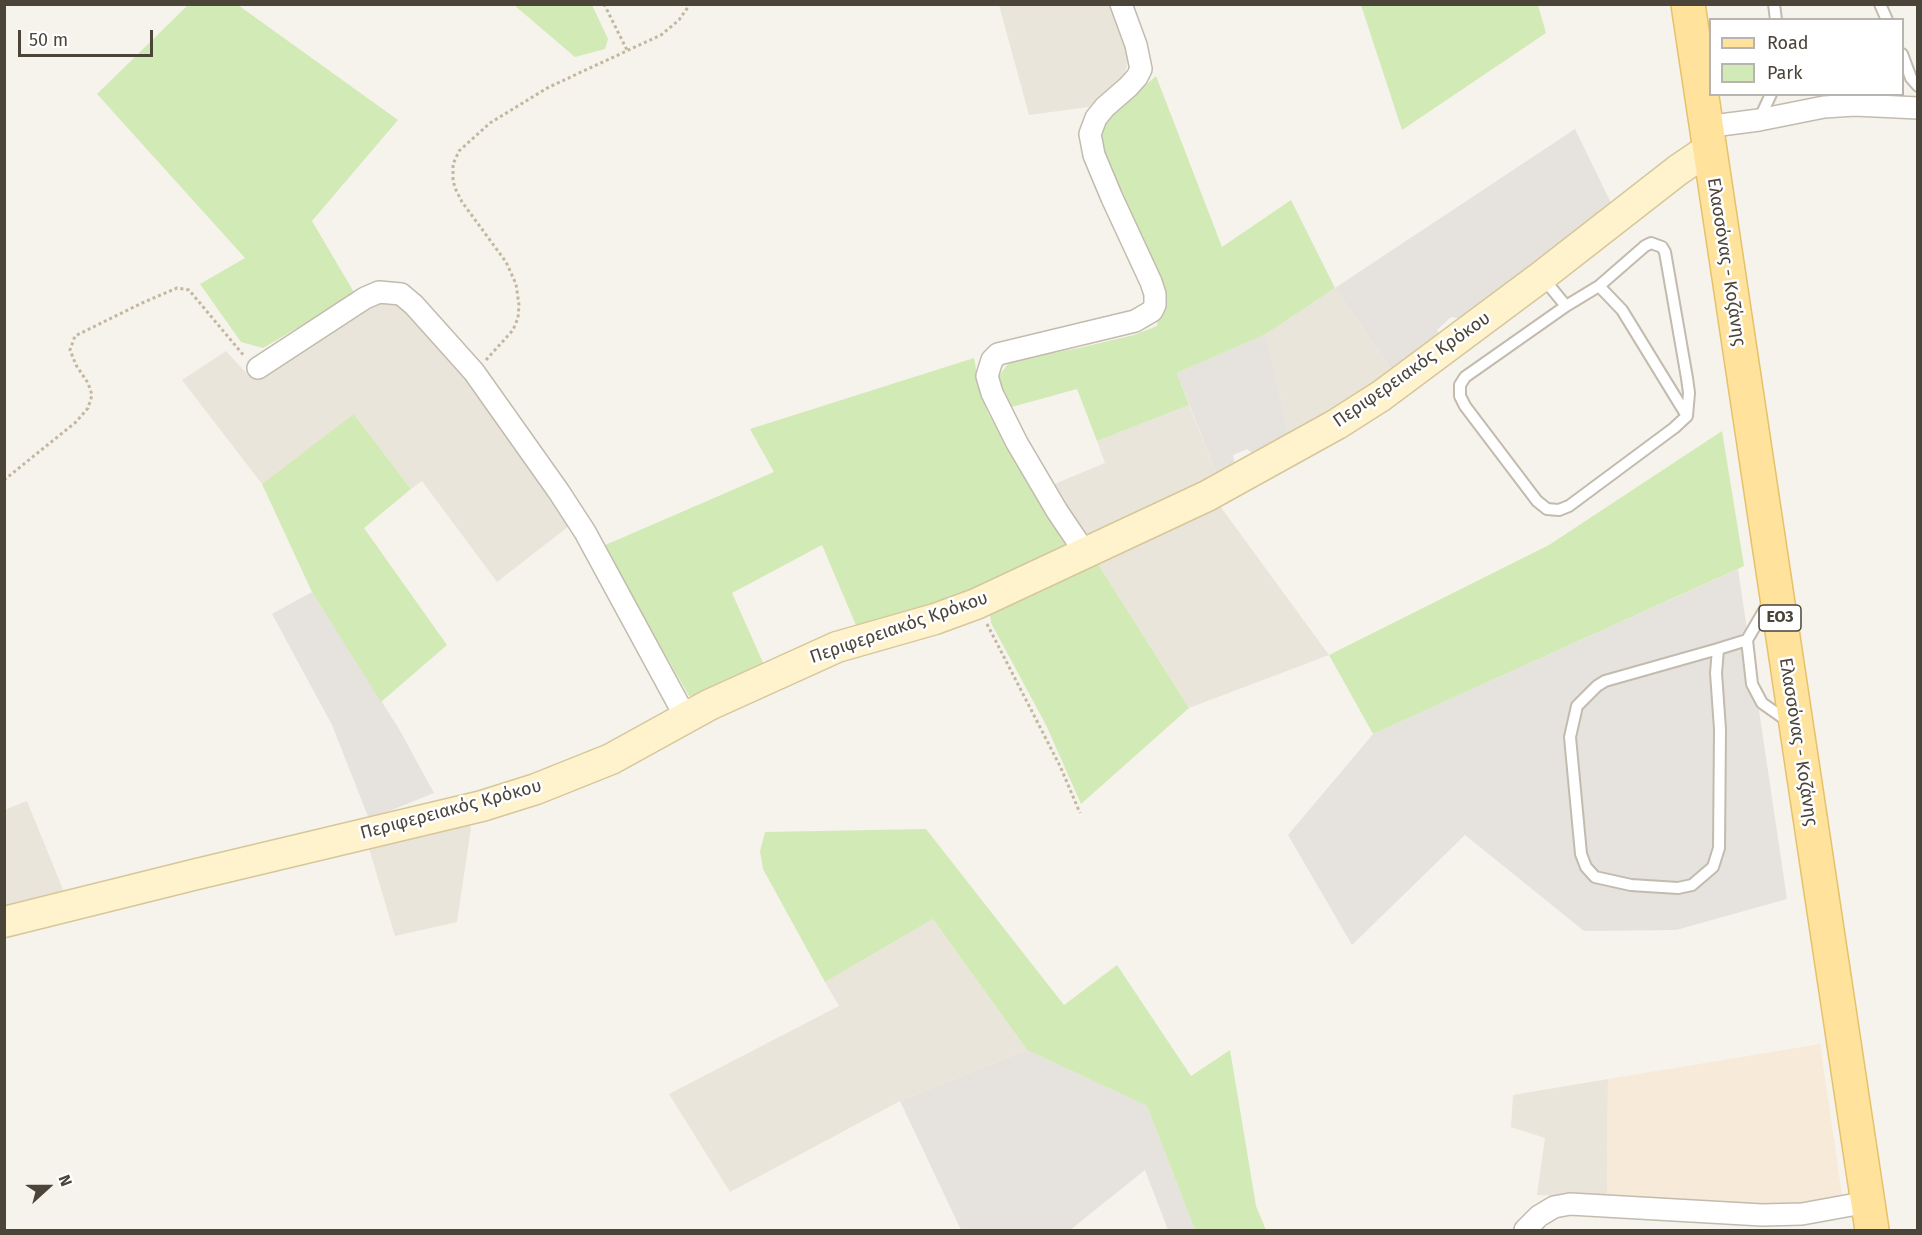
<!DOCTYPE html>
<html>
<head>
<meta charset="utf-8">
<style>
  body { margin:0 }
  #map { position:relative; width:1922px; height:1235px; overflow:hidden; background:#f6f3ec; font-family:"Fira Sans",sans-serif }
  canvas { display:block }
  .frame { position:absolute; inset:0; border:6px solid #4b4439; pointer-events:none }
  .legend { position:absolute; left:1709px; top:18px; width:195px; height:78px; box-sizing:border-box; background:#fff; border:2px solid #b7b4b0; margin:0; padding:8px 10px; list-style:none; font-size:18px; color:#4b4439 }
  .legend li { display:flex; align-items:center; gap:12px; height:30px }
  .legend b { width:30px; border:2px solid #b7b4b0 }
  .north { position:absolute; left:18px; top:1157px; width:60px; height:60px; -webkit-text-stroke:4px #fff; paint-order:stroke; rotate:69deg; font-size:16px; font-weight:700; line-height:24px; text-align:center; color:#4b4439 }
  .north::after { content:''; display:block; margin:auto; width:21px; height:27px; background:#4b4439; clip-path:polygon(50% 0,100% 100%,50% 72%,0 100%) }
  .scale { position:absolute; left:18px; top:30px; width:135px; height:27px; box-sizing:border-box; border:3px solid #4b4439; border-top:0; padding-left:8px; font-size:18px; line-height:21px; white-space:nowrap; color:#4b4439; -webkit-text-stroke:4px #fff; paint-order:stroke }
</style>
</head>
<body>
<div id="map">
<canvas width="1922" height="1235"></canvas>
<div class="frame"></div>
<ul class="legend">
<li><b style="height:8px;background:#ffe39c"></b>Road</li>
<li><b style="height:16px;background:#d2eab5"></b>Park</li>
</ul>
<div class="north">N</div>
<div class="scale">50 m</div>
</div>
<script>
const context = document.querySelector('canvas').getContext('2d');
context.lineJoin = 'round';
function fillPath(path, color) { context.fillStyle = color; context.fill(path, 'evenodd'); }
const shape = rows => new Path2D(rows.map(r => 'M' + r).join(''));
function trace(path, color, width, dash) { context.strokeStyle = color; context.lineWidth = width; context.lineCap = dash ? 'butt' : 'round'; context.setLineDash(dash || []); context.stroke(path); }
function drawText(font, color, halo, rows, align = 'center') {
  context.font = font + ' "Fira Sans",sans-serif'; context.lineWidth = 5; context.setLineDash([]); context.textBaseline = 'middle'; context.strokeStyle = halo; context.fillStyle = color; for (const [text, x, y, turn = 0] of rows) {
    context.save(); context.translate(x, y); context.rotate((+turn || 0) * Math.PI / 180); context.textAlign = isNaN(turn) ? turn : align; if (halo) context.strokeText(text, 0, 0); context.fillText(text, 0, 0); context.restore();
  }
}
const residential = shape([
  [999,5,1113,5,1130,56,1123,78,1089,107,1029,115],
  [1335,288,1395,374,1289,437,1266,334],
  [384,299,400,303,472,383,569,526,497,582,422,481,411,489,355,415,262,484,182,380,226,351,252,379],
  [1189,405,1217,475,1090,542,1052,485,1105,463,1097,441],
  [1220,506,1329,655,1189,708,1098,564],
  [27,801,64,892,5,906,4,810],
  [463,820,471,828,457,922,395,936,368,845],
  [933,919,1027,1050,900,1101,730,1192,669,1094,839,1006,825,982],
  [1608,1079,1607,1197,1537,1195,1545,1138,1511,1127,1513,1095]
]);
const commercial = shape([
  [1820,1044,1842,1195,1783,1209,1607,1197,1608,1079]
]);
const industrial = shape([
  [1575,129,1612,205,1469,320,1451,317,1437,330,1443,338,1395,374,1335,288],
  [1266,334,1289,437,1254,455,1247,449,1233,455,1235,465,1217,475,1177,373],
  [1738,569,1787,899,1676,930,1584,931,1465,835,1352,945,1288,835,1373,734],
  [312,592,399,729,434,793,369,819,332,725,272,614],
  [1027,1050,1147,1106,1195,1230,1168,1230,1145,1170,1070,1230,961,1230,900,1101]
]);
const green = shape([
  [188,5,238,5,398,120,312,221,355,294,263,348,241,342,200,284,245,258,97,94],
  [514,5,592,5,608,39,605,49,575,57],
  [1361,5,1538,5,1546,33,1402,130],
  [1156,76,1222,247,1291,200,1335,288,1266,334,1177,373,1189,405,1097,441,1077,389,1008,408,999,376,1010,361,1079,348,1134,335,1157,326,1163,291,1153,261,1098,143,1105,121],
  [974,358,978,380,988,413,1068,550,978,590,858,630,822,545,732,593,765,667,704,695,689,696,603,546,774,472,750,429],
  [354,414,411,489,364,528,447,645,381,702,312,592,262,484],
  [1722,431,1744,566,1373,734,1329,655,1549,545],
  [1098,564,1189,708,1081,804,1046,725,991,623,990,614],
  [926,829,1064,1005,1117,965,1191,1076,1230,1050,1256,1206,1266,1230,1195,1230,1147,1106,1027,1050,933,919,825,982,763,869,760,851,765,832]
]);
const path = shape([
  [604,4,627,50],
  [486,360,513,330,518,318,519,305,516,284,506,262,462,202,455,188,453,180,453,164,459,151,490,123,549,87,661,35,679,20,690,4],
  [4,480,76,422,88,408,92,395,88,383,76,365,70,350,75,336,142,303,177,288,189,290,245,357],
  [987,624,1060,766,1080,813]
]);
const lane = shape([
  [1774,4,1776,20],
  [1880,4,1887,20],
  [1902,54,1911,78,1918,86],
  [1759,120,1771,94],
  [1543,278,1566,306,1465,377,1460,385,1460,396,1465,406,1537,501,1547,509,1559,510,1569,506,1674,428,1687,416,1689,393,1687,378,1665,252,1662,247,1651,243,1645,246,1599,286],
  [1566,306,1599,286,1622,310,1687,416],
  [1769,602,1747,640,1752,684,1762,703,1789,722],
  [1718,649,1605,681,1597,686,1577,706,1570,737,1581,854,1586,867,1595,877,1631,885,1678,888,1692,885,1713,867,1719,848,1720,729,1716,673,1718,649,1747,640]
]);
const street = shape([
  [1705,127,1759,120,1824,107,1855,105,1918,108],
  [258,368,365,298,379,292,401,294,414,305,474,372,559,492,585,532,686,718],
  [1086,554,1057,511,1017,443,992,393,987,376,992,360,998,354,1135,321,1152,311,1155,305,1155,294,1151,282,1112,198,1094,155,1090,134,1096,118,1105,107,1128,87,1137,77,1141,69,1136,45,1121,4],
  [1525,1230,1539,1216,1554,1207,1570,1204,1762,1215,1802,1214,1868,1202]
]);
const secondary = shape([
  [4,922,197,874,482,806,536,789,611,759,709,705,837,647,935,619,976,604,1207,496,1337,424,1381,396,1542,276,1678,170,1709,149]
]);
const primary = shape([
  [1688,4,1872,1230]
]);
const shields = [
  [1780,618,42]
];
const shieldNames = [
  ["ΕΟ3",1780,618]
];
const streetNames = [
  ["Ελασσόνας - Κοζάνης",1726,262,81],
  ["Περιφερειακός Κρόκου",1412,370,-35],
  ["Περιφερειακός Κρόκου",899,628,-19],
  ["Ελασσόνας - Κοζάνης",1798,742,81],
  ["Περιφερειακός Κρόκου",451,810,-15]
];
fillPath(residential, '#eae5da');
fillPath(commercial, '#f7ead8');
fillPath(industrial, '#e6e2dd');
fillPath(green, '#d2eab5');
trace(lane, '#c2bbae', 14);
trace(street, '#c2bbae', 24);
trace(secondary, '#d6c79b', 33);
trace(primary, '#e6c16a', 36);
trace(path, '#c4b79f', 3, [3, 3]);
trace(lane, '#fff', 10);
trace(street, '#fff', 21);
trace(secondary, '#fff3cd', 30);
trace(primary, '#ffe39c', 33);
for (const [x, y, w] of shields) { const box = new Path2D(); box.roundRect(x - w / 2, y - 13, w, 26, 4.5); context.fillStyle = '#fff'; context.fill(box); trace(box, '#4b4439', 1.5); }
drawText('bold 16px', '#4b4439', null, shieldNames);
drawText('18px', '#4b4439', '#fff', streetNames);
</script>
</body>
</html>
